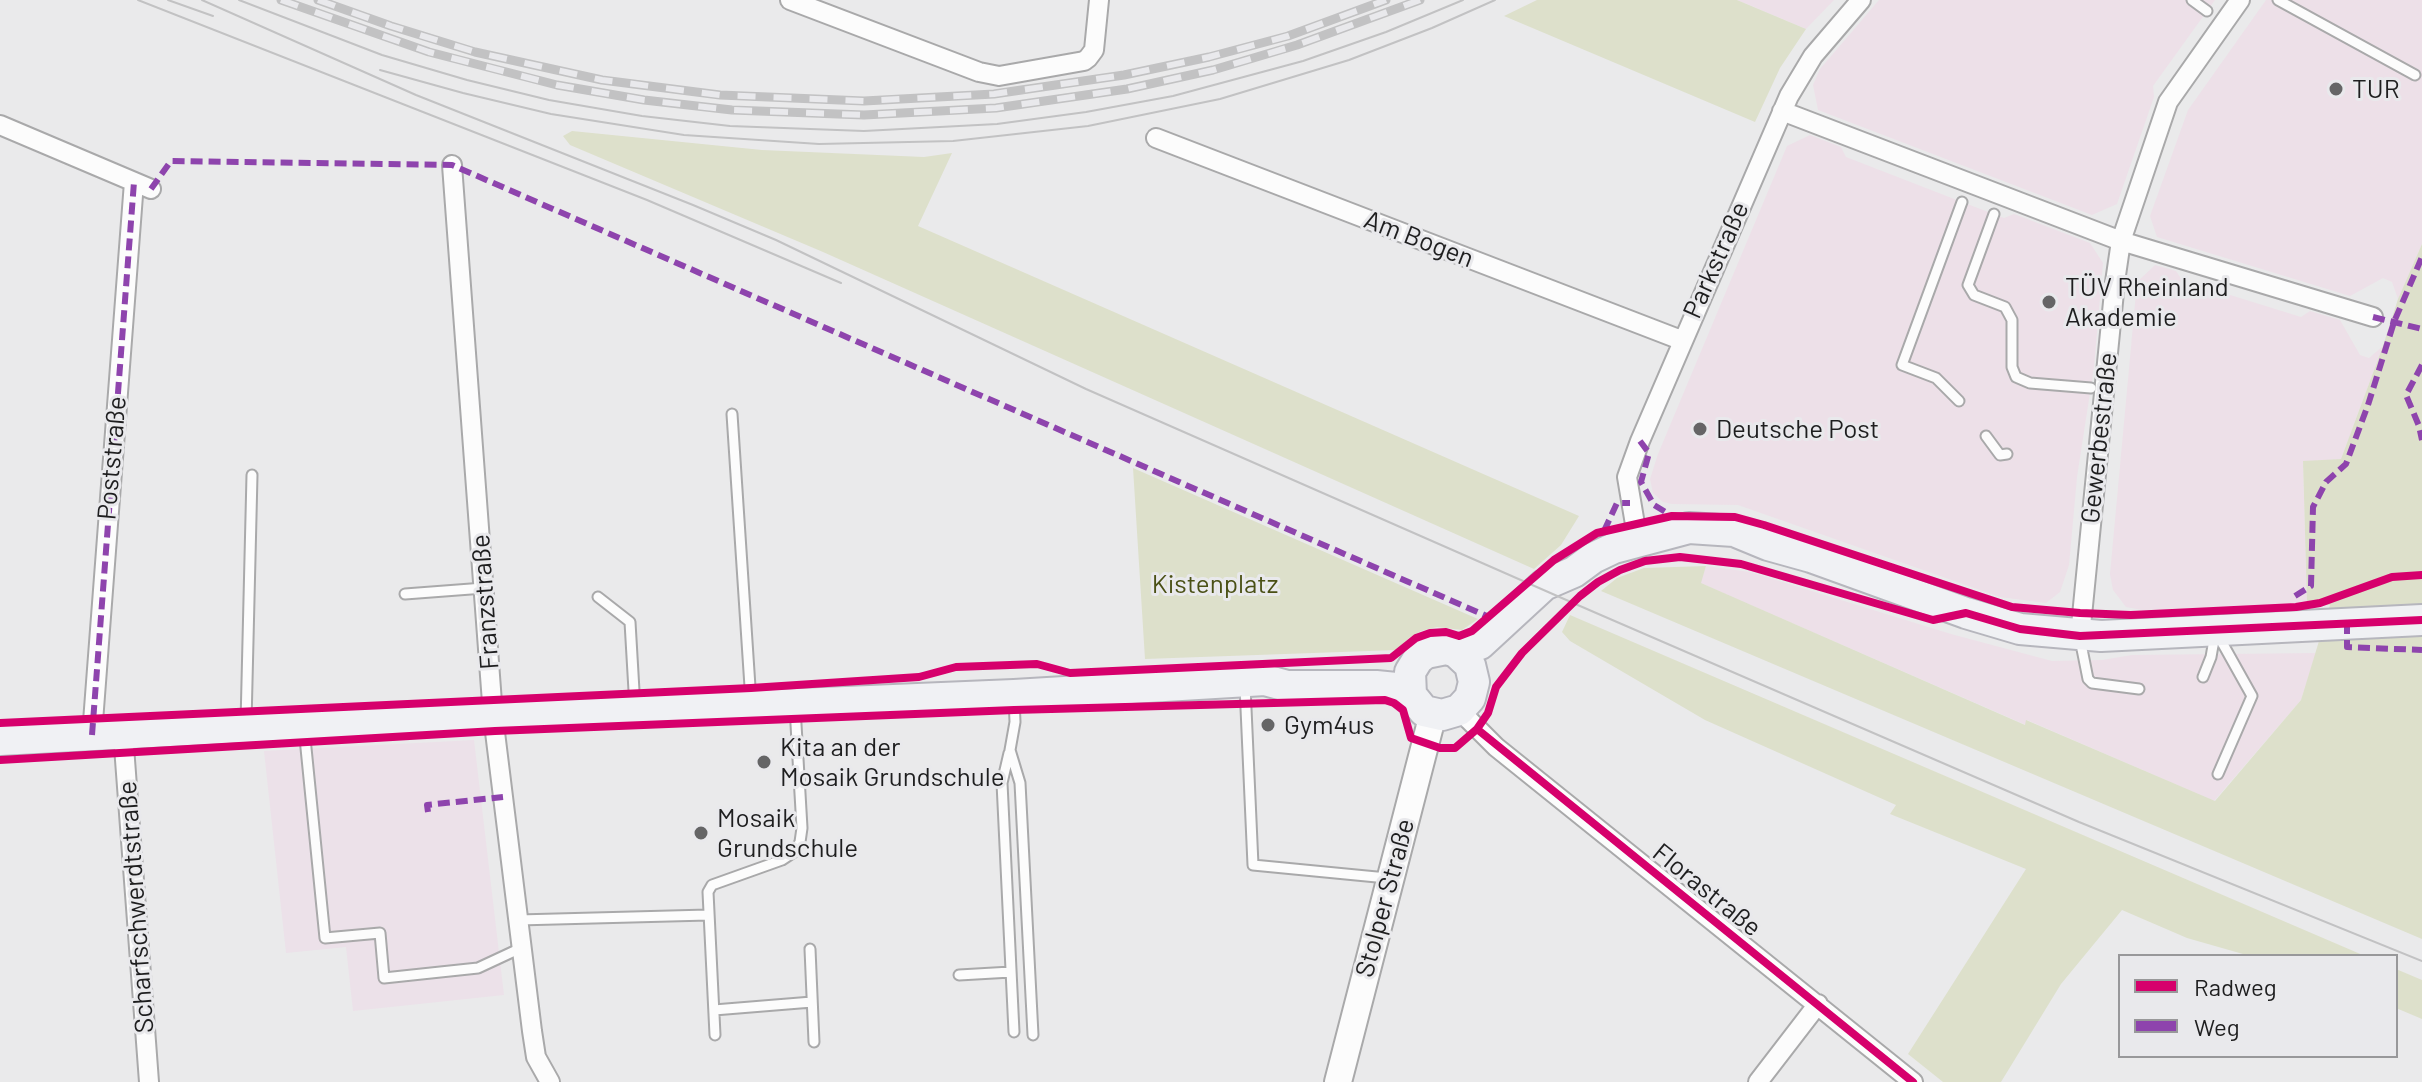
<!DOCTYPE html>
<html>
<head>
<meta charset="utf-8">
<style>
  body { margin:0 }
  #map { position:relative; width:2422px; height:1082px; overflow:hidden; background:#eaeaeb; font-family:Barlow,sans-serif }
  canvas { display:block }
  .legend { position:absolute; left:2118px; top:954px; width:280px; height:104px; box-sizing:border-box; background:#e9e9ec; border:2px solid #98989a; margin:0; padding:10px 14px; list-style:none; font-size:24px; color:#1e1e1f }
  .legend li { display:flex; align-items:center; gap:16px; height:40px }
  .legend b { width:40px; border:2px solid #98989a }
</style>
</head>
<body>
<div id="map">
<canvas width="2422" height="1082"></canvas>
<ul class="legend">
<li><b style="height:10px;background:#d6006c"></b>Radweg</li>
<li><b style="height:10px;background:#8e44ad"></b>Weg</li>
</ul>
</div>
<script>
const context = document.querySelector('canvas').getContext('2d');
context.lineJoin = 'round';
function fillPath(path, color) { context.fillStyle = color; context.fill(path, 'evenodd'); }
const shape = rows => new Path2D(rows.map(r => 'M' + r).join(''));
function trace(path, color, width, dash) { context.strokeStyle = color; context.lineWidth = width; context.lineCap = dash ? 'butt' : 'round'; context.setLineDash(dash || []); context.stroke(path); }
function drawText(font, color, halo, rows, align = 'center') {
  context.font = font + ' Barlow,sans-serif'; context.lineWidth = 6; context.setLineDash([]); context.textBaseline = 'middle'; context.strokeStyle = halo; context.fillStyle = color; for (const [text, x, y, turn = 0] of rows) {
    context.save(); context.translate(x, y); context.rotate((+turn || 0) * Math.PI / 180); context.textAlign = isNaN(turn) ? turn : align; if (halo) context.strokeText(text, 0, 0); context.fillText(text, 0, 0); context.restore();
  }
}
const commercial = shape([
  [474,740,504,995,353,1011,346,947,286,953,264,751]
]);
const industrial = shape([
  [1737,0,1834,0,1806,29],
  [1879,0,2215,0,2153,86,2154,97,2117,204,2092,215,1818,110,1813,85,1820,69],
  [2266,0,2422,0,2422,244,2398,299,2392,282,2383,278,2350,296,2157,237,2150,216,2188,110],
  [1810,135,1841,147,1846,157,1962,202,2004,218,2014,214,2090,243,2103,263,2094,367,2077,477,2069,565,2060,592,2046,603,2000,597,1738,505,1672,504,1663,502,1653,493,1650,479,1658,454,1787,146],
  [2155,265,2176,271,2182,280,2301,317,2310,311,2340,320,2360,355,2369,358,2383,346,2341,459,2303,462,2307,604,2148,611,2126,607,2113,590,2110,574,2137,282],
  [1706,566,1750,572,1951,634,2052,661,2102,660,2132,655,2316,653,2301,700,2214,801,2027,720,2026,725,1700,583]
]);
const green = shape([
  [1537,0,1737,0,1806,29,1780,68,1755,122,1504,16],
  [572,131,762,150,924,157,952,153,918,226,1579,516,1561,545,1534,569,823,252,570,145,563,136],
  [2422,244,2422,939,1601,591,1617,578,1644,568,1706,566,1701,583,2025,725,2026,720,2215,801,2301,700,2330,605,2307,604,2303,461,2341,459,2383,346,2398,299],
  [1133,468,1375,574,1478,619,1462,630,1437,627,1421,631,1409,638,1397,650,1145,659],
  [1570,615,2365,956,2250,956,2187,938,2122,910,2061,984,2001,1082,1943,1082,1908,1054,2026,869,1890,814,1896,805,1705,720,1570,641,1562,632],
  [2396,969,2422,980,2422,1019,2396,1008]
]);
const service = shape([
  [2192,0,2207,11],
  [2278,0,2415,75],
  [1994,214,1968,285,1974,295,2005,307,2012,320,2012,367,2016,377,2030,383,2091,388],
  [1959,401,1936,378,1902,365,1962,202],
  [732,414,751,702],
  [1986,436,2000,455,2007,454],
  [405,594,484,588],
  [598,597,630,622,635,708],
  [2080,639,2088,679,2092,683,2139,689],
  [2203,677,2211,657,2215,634],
  [1245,686,1253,865,1387,878],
  [1014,698,1015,722,1010,750,1020,783,1033,1035],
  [246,723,252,475],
  [304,728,325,938,380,933,384,978,478,968,521,948],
  [1009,753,1002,783,1014,1032],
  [2218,774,2252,696,2219,637],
  [518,920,708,915],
  [810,949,814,1042],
  [959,975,1011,972],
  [714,1010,812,1002],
  [715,1035,708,892,712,885,782,860,794,852,800,842,802,828,795,707]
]);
const minor = shape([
  [790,0,979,72,999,76,1084,61,1088,58,1094,50,1099,0],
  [1782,111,2121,241,2373,317],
  [0,125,151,189],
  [1156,138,1681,340],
  [452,165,493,716,532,1031,536,1057,550,1082],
  [1638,542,1627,477,1640,441,1789,96,1813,56,1861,0],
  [2080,636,2115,282,2121,241,2168,102,2240,0],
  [1459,710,1496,747,1913,1082],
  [123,733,149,1082],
  [92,735,134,182],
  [1758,1082,1818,1004]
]);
const secondary = shape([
  [1338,1082,1433,714]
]);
const primary = shape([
  [1456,652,1480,644,1544,585,1574,572,1593,558,1614,548,1689,528,1734,531,1768,545,1811,557,1966,613,2020,629,2101,636,2422,620],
  [0,740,245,727,1014,695,1265,680,1287,686,1376,686,1396,688,1411,695,1424,711,1442,715,1459,710,1470,698,1474,682,1470,665,1456,652,1446,649,1426,653,1418,659,1410,672,1411,695]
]);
const tram = shape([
  [138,0,647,200,841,283],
  [168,0,213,16],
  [202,0,416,95,693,205,776,240,1086,389,1580,606,2079,822,2422,961],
  [239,0,382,55,467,80,549,100,642,116,730,126,864,131,997,124,1086,112,1173,96,1303,61,1386,32,1463,0],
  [380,70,463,93,551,114,684,135,819,144,953,141,1088,126,1220,99,1349,60,1432,28,1495,0]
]);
const rail = shape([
  [281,0,429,52,557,85,644,100,732,110,864,115,996,108,1127,89,1213,70,1297,45,1420,0],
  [318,0,391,26,475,52,602,80,720,95,864,101,994,94,1124,75,1209,57,1288,36,1386,0]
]);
const quiet = shape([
  [151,189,171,161,452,165,1489,617],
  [2373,317,2422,329],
  [2422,365,2406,395,2419,426,2422,440],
  [1640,441,1649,453,1641,482,1654,505,1672,516],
  [1604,531,1617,503,1630,503],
  [2295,596,2311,586,2313,507,2326,482,2346,464,2368,405,2394,322,2422,257],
  [2347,622,2347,647,2422,650],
  [92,735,134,182],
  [428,812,427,805,503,797]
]);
const cycleway = shape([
  [0,723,751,688,919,677,956,667,1037,664,1070,673,1391,658,1416,638,1430,633,1446,632,1459,636,1472,631,1554,560,1597,533,1672,516,1735,517,1764,525,2012,607,2080,613,2131,615,2296,607,2320,603,2392,577,2422,575],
  [1477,729,1913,1082],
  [0,760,495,731,1014,710,1385,700,1394,703,1403,710,1411,738,1440,748,1455,748,1477,729,1488,713,1496,687,1522,653,1580,596,1598,582,1620,570,1645,561,1680,557,1741,564,1933,620,1966,613,2020,629,2080,636,2422,620]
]);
const markers = [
  [2336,89,8,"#656566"],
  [2049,302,8,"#656566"],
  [1700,429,8,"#656566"],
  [1268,725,8,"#656566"],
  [764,762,8,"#656566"],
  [701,833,8,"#656566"]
];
const poiNames = [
  ["TUR",2352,89],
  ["TÜV Rheinland",2065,287],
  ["Akademie",2065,317],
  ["Deutsche Post",1716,429],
  ["Gym4us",1284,725],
  ["Kita an der",780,747],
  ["Mosaik Grundschule",780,777],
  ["Mosaik",717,818],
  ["Grundschule",717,848]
];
const streetNames = [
  ["Am Bogen",1419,239,21],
  ["Parkstraße",1716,260,-66],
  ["Gewerbestraße",2099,438,-84],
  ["Poststraße",112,458,-85],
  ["Franzstraße",485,602,-94],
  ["Florastraße",1707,890,39],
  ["Stolper Straße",1385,898,-75],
  ["Scharfschwerdtstraße",136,907,-94]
];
const parkNames = [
  ["Kistenplatz",1215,584]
];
fillPath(commercial, '#ece1e9');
fillPath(industrial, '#ede0e8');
fillPath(green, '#dde0cb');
trace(service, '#a9a9aa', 13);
trace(minor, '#a9a9aa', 22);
trace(secondary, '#a9a9aa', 30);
trace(primary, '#b6b6bd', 34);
trace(service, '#fcfcfc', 9);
trace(minor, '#fcfcfc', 18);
trace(secondary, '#fcfcfc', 26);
trace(primary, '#f0f1f4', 30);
trace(tram, '#c2c2c3', 2);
trace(rail, '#c2c2c3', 9);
trace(rail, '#e9e9ec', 6, [18]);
trace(quiet, '#8e44ad', 6, [12, 6]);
trace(cycleway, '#d6006c', 8);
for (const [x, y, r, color] of markers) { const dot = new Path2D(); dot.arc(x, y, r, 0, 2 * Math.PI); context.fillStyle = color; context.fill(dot); trace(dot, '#e9e9ec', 3); }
drawText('26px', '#1e1e1f', '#e9e9ec', poiNames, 'left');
drawText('26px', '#1e1e1f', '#e9e9ec', streetNames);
drawText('26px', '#4a5015', '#e9e9ec', parkNames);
</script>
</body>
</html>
